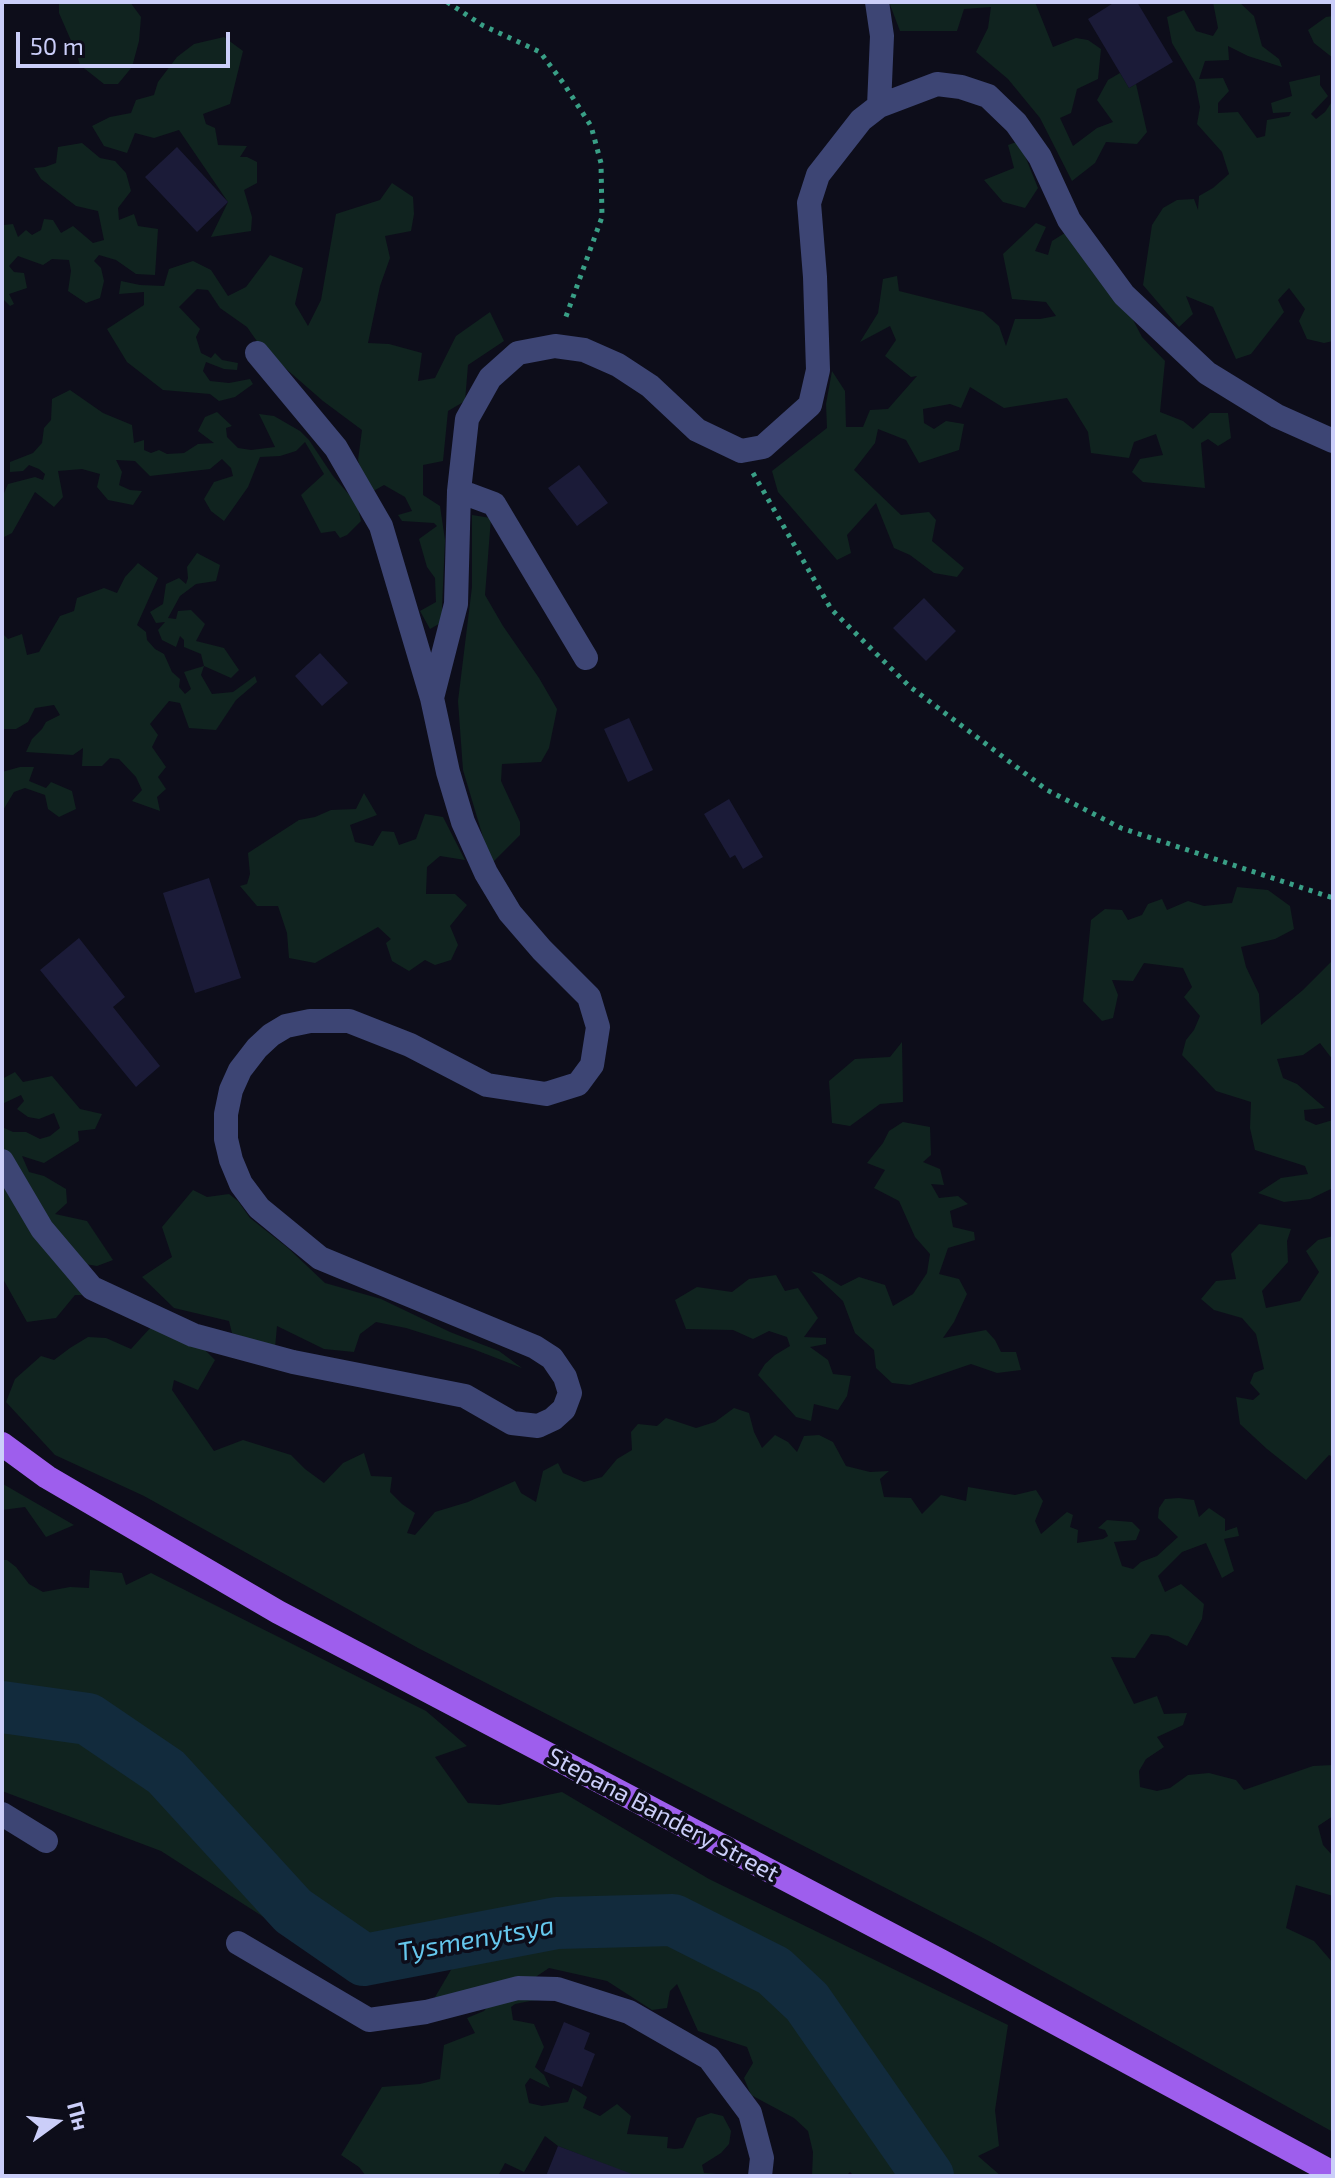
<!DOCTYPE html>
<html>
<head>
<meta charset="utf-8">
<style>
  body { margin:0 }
  #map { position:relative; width:1335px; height:2178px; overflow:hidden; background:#0d0d1a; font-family:"Exo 2",sans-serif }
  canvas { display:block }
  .frame { position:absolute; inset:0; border:4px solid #cbcef9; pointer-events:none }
  .north { position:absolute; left:16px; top:2082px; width:80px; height:80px; -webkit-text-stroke:6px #0d0d1a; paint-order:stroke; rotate:75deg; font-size:22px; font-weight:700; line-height:32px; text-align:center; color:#cbcef9 }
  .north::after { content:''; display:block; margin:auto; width:28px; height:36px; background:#cbcef9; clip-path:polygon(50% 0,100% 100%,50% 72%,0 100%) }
  .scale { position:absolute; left:16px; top:32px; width:214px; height:36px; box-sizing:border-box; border:4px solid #cbcef9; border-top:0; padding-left:10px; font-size:24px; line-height:28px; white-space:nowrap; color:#cbcef9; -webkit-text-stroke:6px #0d0d1a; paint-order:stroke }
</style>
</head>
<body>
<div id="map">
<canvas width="1335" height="2178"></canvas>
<div class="frame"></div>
<div class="north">Пн</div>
<div class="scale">50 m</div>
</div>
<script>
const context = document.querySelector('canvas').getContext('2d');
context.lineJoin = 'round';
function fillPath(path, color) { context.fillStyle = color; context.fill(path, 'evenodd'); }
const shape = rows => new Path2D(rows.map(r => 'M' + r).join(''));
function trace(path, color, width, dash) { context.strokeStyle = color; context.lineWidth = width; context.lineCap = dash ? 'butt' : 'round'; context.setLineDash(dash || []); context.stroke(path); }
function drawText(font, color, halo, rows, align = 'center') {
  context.font = font + ' "Exo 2",sans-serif'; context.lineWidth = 7; context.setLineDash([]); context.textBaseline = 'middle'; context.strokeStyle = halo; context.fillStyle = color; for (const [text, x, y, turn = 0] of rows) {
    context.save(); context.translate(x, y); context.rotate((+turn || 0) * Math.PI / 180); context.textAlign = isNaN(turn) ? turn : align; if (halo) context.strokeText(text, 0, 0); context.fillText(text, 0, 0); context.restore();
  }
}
const green = shape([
  [59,2,130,2,141,17,139,41,132,67,118,84,104,84,80,65,76,52,59,13],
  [889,2,1035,2,1053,47,1076,38,1088,40,1101,49,1098,79,1077,89,1071,113,1060,118,1073,146,1097,128,1113,122,1097,100,1108,80,1120,73,1129,88,1136,84,1147,132,1137,144,1106,142,1095,163,1072,181,1040,118,1008,79,976,52,988,28,991,7,964,9,957,31,900,31],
  [1213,2,1239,2,1254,16,1262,46,1279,59,1282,67,1248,56,1228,46,1229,60,1205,61,1199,79,1223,78,1229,91,1218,103,1218,113,1238,112,1257,138,1265,136,1267,120,1289,116,1291,112,1273,113,1271,103,1292,96,1289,82,1320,75,1320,85,1328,96,1311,114,1316,119,1325,112,1333,100,1333,341,1324,343,1307,339,1299,321,1305,309,1289,288,1278,300,1284,312,1251,354,1236,359,1213,307,1186,296,1193,314,1179,327,1143,285,1152,225,1163,208,1177,200,1194,199,1198,210,1199,196,1213,188,1229,174,1222,152,1197,124,1200,107,1195,82,1172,43,1167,17,1184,10,1196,31,1213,36,1218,28],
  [1333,16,1333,58,1314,43,1308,30,1326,17],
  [224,37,243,51,230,104,203,114,206,124,215,128,218,145,247,146,240,157,247,157,257,162,257,183,244,190,252,217,251,231,211,237,228,202,179,130,154,138,135,133,127,153,104,146,92,126,110,117,131,113,136,100,154,95,158,82,177,57,194,44],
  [1019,141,1038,188,1025,208,1003,202,984,180,1014,168,1008,145],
  [82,143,100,158,115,161,126,173,131,191,118,208,119,220,134,214,138,226,158,229,155,275,136,274,116,260,99,255,94,261,101,268,104,281,100,298,86,303,68,291,71,271,69,260,52,259,43,265,18,256,9,266,14,272,24,273,27,288,9,294,14,304,10,306,2,298,2,227,4,225,13,224,18,237,26,230,32,235,41,230,44,219,53,220,61,233,73,226,93,243,104,240,98,211,76,206,41,179,34,168,45,167,56,163,58,147],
  [392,183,413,197,414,214,411,231,385,236,390,258,380,286,368,343,389,344,422,353,418,381,435,378,456,336,490,312,504,341,468,365,465,401,448,411,443,461,423,465,423,495,440,506,445,540,442,608,445,614,444,621,430,629,420,611,436,602,435,578,427,567,419,539,437,526,434,523,402,521,398,515,412,511,405,497,384,485,368,494,358,460,362,430,323,401,261,347,247,327,220,308,208,290,197,289,179,307,200,329,196,337,201,353,211,358,215,353,222,360,238,363,237,370,224,369,206,362,203,371,210,381,229,383,250,379,253,384,235,397,219,401,210,394,163,390,127,362,107,329,144,305,144,292,119,294,121,281,140,285,164,286,169,269,193,261,211,270,228,296,246,287,270,255,303,268,295,304,308,326,321,300,336,214,380,200],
  [1036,223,1046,227,1035,251,1048,255,1052,241,1068,231,1090,269,1131,316,1142,337,1165,361,1160,412,1183,421,1193,429,1210,413,1228,413,1231,438,1218,446,1208,439,1201,443,1205,488,1143,482,1132,472,1140,459,1163,455,1156,434,1134,442,1129,458,1091,453,1088,432,1067,398,1004,408,970,387,961,408,950,404,923,409,924,423,934,429,946,421,964,424,959,450,919,463,906,440,878,429,875,443,854,470,901,515,929,512,936,520,932,541,964,568,957,577,934,573,910,555,894,548,876,503,847,535,851,553,837,560,778,492,772,471,827,428,826,404,832,371,845,391,846,427,863,427,870,410,888,409,917,376,911,377,885,356,896,340,890,326,860,342,878,313,883,279,897,276,899,291,983,312,999,326,1006,346,1015,319,1040,319,1056,316,1046,302,1012,299,1003,254],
  [70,390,103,413,132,425,134,443,144,440,144,450,151,453,159,450,167,454,184,453,198,444,214,443,198,431,205,417,217,412,232,426,226,428,227,437,238,448,251,450,275,447,259,414,274,416,300,431,309,440,333,476,357,504,361,521,347,535,340,538,335,531,321,533,301,495,324,474,305,442,296,451,280,456,260,457,248,487,224,521,211,511,204,499,214,482,233,476,231,468,222,459,210,469,150,476,135,461,116,460,122,472,119,485,130,490,142,491,133,505,108,500,97,487,100,474,82,469,58,471,63,497,54,507,35,492,12,533,2,538,2,498,8,484,35,477,43,480,45,474,39,469,29,465,23,471,10,472,10,462,33,453,42,443,44,428,51,420,52,399],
  [472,515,491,518,485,595,503,626,539,678,557,709,549,748,541,762,502,764,501,781,520,822,520,835,491,864,463,770,458,701,472,587],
  [197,553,220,565,216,581,196,584,180,596,168,618,176,619,178,611,191,610,205,624,196,641,224,648,239,670,231,678,204,666,201,675,212,694,233,692,255,676,257,682,236,700,216,730,189,728,180,703,169,701,150,724,158,735,152,747,166,767,158,777,166,789,157,797,160,811,132,801,142,790,136,777,119,759,110,758,102,766,82,766,83,748,73,755,26,752,32,739,42,729,46,722,60,715,54,705,35,708,28,722,16,729,2,729,2,633,8,639,22,634,27,655,39,652,60,616,74,611,77,598,104,588,117,593,125,577,138,563,158,578,137,625,146,632,147,640,155,649,164,654,172,672,180,679,179,687,185,694,191,689,184,672,204,666,201,654,184,647,184,640,180,636,176,647,162,640,158,630,165,622,156,623,150,612,163,604,166,584,179,578,186,584,188,578,187,567],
  [20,767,34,767,29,781,46,788,51,782,72,791,76,809,59,817,48,809,45,795,25,788,14,792,2,812,2,772],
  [364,793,377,815,350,825,355,842,373,846,382,831,394,832,399,845,416,839,425,814,443,817,465,860,440,856,427,867,426,894,455,894,467,905,450,926,458,945,451,960,435,965,425,960,409,971,392,961,386,943,391,939,378,927,315,963,289,958,287,933,278,906,257,906,240,886,247,884,250,874,248,853,299,820,315,817,331,810,356,809],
  [1237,887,1268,890,1290,906,1294,929,1275,939,1241,947,1246,967,1259,994,1261,1025,1303,990,1333,960,1333,1060,1320,1043,1303,1055,1277,1059,1283,1078,1297,1084,1325,1108,1304,1110,1305,1120,1316,1125,1333,1120,1333,1188,1310,1199,1284,1202,1258,1193,1281,1178,1308,1174,1305,1166,1255,1150,1250,1128,1251,1102,1216,1091,1182,1055,1186,1040,1194,1030,1200,1016,1184,997,1192,987,1183,968,1144,963,1133,981,1112,980,1118,995,1113,1018,1102,1021,1083,1001,1091,920,1105,909,1122,910,1128,920,1142,915,1148,904,1162,899,1167,910,1188,901,1204,906,1232,903],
  [902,1042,903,1102,880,1104,850,1126,832,1123,829,1081,855,1059,890,1057],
  [15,1072,23,1082,52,1076,80,1109,102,1114,95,1129,78,1131,79,1141,44,1163,22,1156,29,1172,44,1176,66,1189,67,1203,55,1214,87,1221,113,1260,97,1266,79,1263,89,1295,75,1295,56,1318,27,1322,2,1277,2,1127,13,1132,26,1132,40,1139,50,1136,60,1128,54,1113,39,1119,28,1117,17,1109,24,1101,21,1095,2,1104,2,1079],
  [903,1122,930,1127,931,1155,923,1162,940,1169,944,1185,931,1184,939,1198,958,1196,968,1204,950,1211,953,1227,974,1232,975,1240,948,1248,939,1274,959,1279,967,1294,954,1322,943,1338,986,1330,995,1340,1001,1352,1016,1352,1021,1370,997,1373,971,1364,910,1385,892,1383,876,1368,874,1350,855,1333,843,1301,811,1271,822,1274,841,1286,859,1277,885,1285,893,1306,913,1294,927,1273,930,1254,915,1237,899,1201,874,1188,885,1170,867,1163,883,1143,889,1131],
  [193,1190,207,1197,229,1194,238,1201,250,1218,288,1248,325,1283,381,1299,450,1332,499,1351,522,1368,473,1349,406,1328,376,1322,360,1334,354,1352,324,1349,277,1326,275,1348,232,1333,229,1321,174,1308,142,1277,172,1257,162,1227],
  [1259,1224,1291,1229,1287,1241,1288,1262,1262,1291,1266,1308,1300,1301,1319,1272,1306,1251,1318,1240,1333,1236,1333,1457,1329,1455,1306,1480,1267,1449,1240,1424,1236,1397,1253,1400,1260,1394,1250,1383,1254,1373,1264,1369,1256,1334,1242,1318,1214,1310,1201,1299,1216,1281,1236,1279,1231,1254],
  [776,1275,785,1291,798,1288,818,1318,804,1337,826,1338,826,1344,810,1347,828,1360,833,1374,851,1376,847,1396,838,1410,814,1404,811,1421,796,1417,758,1375,765,1364,775,1355,790,1346,787,1337,769,1331,753,1339,733,1330,686,1329,675,1300,697,1287,732,1292,749,1279],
  [152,1326,205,1350,215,1360,198,1390,174,1380,172,1390,214,1451,243,1440,291,1455,305,1469,324,1483,343,1463,364,1453,371,1476,392,1477,390,1492,402,1504,415,1513,407,1533,415,1535,435,1512,468,1502,515,1481,521,1493,536,1502,543,1471,558,1463,563,1473,584,1482,602,1477,617,1459,632,1450,631,1432,638,1424,657,1426,666,1418,696,1428,715,1422,734,1408,749,1413,754,1432,762,1448,775,1435,788,1442,797,1452,804,1436,819,1435,833,1442,846,1466,870,1472,889,1471,880,1479,884,1497,911,1498,922,1514,941,1495,966,1501,968,1487,1015,1495,1036,1490,1043,1501,1035,1521,1041,1534,1067,1512,1073,1515,1070,1527,1078,1530,1077,1543,1103,1539,1108,1536,1105,1530,1098,1528,1107,1520,1132,1522,1140,1530,1136,1540,1114,1542,1122,1566,1133,1569,1141,1562,1157,1556,1178,1537,1158,1518,1159,1508,1165,1499,1179,1498,1194,1500,1199,1517,1209,1508,1225,1519,1225,1531,1237,1527,1239,1536,1224,1539,1234,1571,1222,1578,1206,1543,1182,1552,1158,1576,1165,1592,1181,1584,1204,1604,1202,1619,1187,1646,1168,1636,1151,1634,1135,1658,1111,1657,1134,1704,1157,1696,1164,1714,1187,1713,1183,1725,1157,1737,1164,1747,1146,1759,1139,1771,1140,1787,1157,1791,1170,1788,1188,1775,1209,1773,1236,1780,1244,1790,1313,1766,1333,1765,1333,1816,1318,1826,1323,1845,1333,1856,1333,1896,1296,1885,1286,1928,1314,1941,1333,1963,1333,2132,987,1940,418,1648,144,1496,55,1455,6,1402,15,1379,41,1356,54,1360,70,1348,88,1337,106,1338,131,1349],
  [2,1483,3,1484,74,1525,46,1537,25,1507,2,1510],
  [2,1560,7,1560,16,1567,29,1584,43,1592,70,1587,89,1588,90,1570,122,1573,126,1585,151,1573,426,1711,467,1746,435,1757,468,1803,499,1805,562,1792,709,1879,1008,2025,995,2110,999,2146,978,2156,1001,2176,854,2176,850,2172,846,2176,812,2176,813,2152,808,2131,794,2118,751,2095,744,2078,753,2063,747,2047,698,2031,677,1984,670,1991,667,2008,652,2010,607,1981,549,1968,531,1980,558,1998,530,2001,515,2004,511,2007,513,2020,534,2024,544,2047,535,2067,544,2075,550,2088,530,2078,525,2085,529,2103,542,2106,568,2102,573,2088,587,2097,583,2108,600,2116,617,2104,631,2116,627,2134,668,2137,667,2148,675,2149,683,2148,697,2118,711,2113,723,2116,731,2131,729,2144,721,2153,702,2165,704,2173,717,2174,718,2176,630,2176,614,2168,558,2146,545,2136,524,2172,505,2163,498,2176,366,2176,359,2167,341,2155,382,2087,420,2084,440,2079,444,2045,475,2033,467,2018,484,2011,505,1986,431,2004,455,1963,349,1972,161,1851,2,1791]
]);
const river = shape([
  [2,1707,88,1719,166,1772,293,1911,364,1960,557,1923,673,1920,774,1971,807,2002,928,2176]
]);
const building = shape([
  [1115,2,1137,2,1173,62,1129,88,1088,19],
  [177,147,228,202,197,232,145,177],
  [579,465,608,503,577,526,548,488],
  [924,598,956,631,926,661,893,628],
  [320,653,348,683,322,706,295,676],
  [629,718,653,770,628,782,604,729],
  [729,799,763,857,743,869,735,855,730,858,704,814],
  [209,878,241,978,195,993,163,893],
  [79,938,125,997,113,1007,160,1066,136,1087,40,970],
  [564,2022,590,2033,584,2049,595,2054,582,2087,544,2071],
  [558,2146,632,2174,632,2176,546,2176]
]);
const path = shape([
  [447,2,482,25,540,52,564,84,591,126,601,163,602,217,564,322],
  [753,473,831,609,909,686,1047,790,1121,828,1333,898]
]);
const minor = shape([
  [877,2,882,36,879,106],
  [257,353,336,448,381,526,432,698],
  [459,491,494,504,586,658],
  [2,1161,42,1229,92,1288,193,1335,293,1362,465,1396,512,1423,538,1426,553,1419,564,1409,570,1393,565,1377,552,1358,535,1347,320,1258,259,1208,241,1184,231,1160,226,1139,226,1114,231,1090,240,1070,257,1048,271,1035,286,1026,310,1021,349,1021,410,1045,487,1085,546,1094,578,1084,592,1065,598,1027,589,997,542,950,510,913,486,873,463,822,448,772,432,698,456,604,459,491,467,419,490,378,518,353,555,346,584,350,618,365,650,386,697,430,741,451,763,447,810,405,818,370,815,277,809,203,818,175,861,120,879,106,937,84,961,87,988,96,1016,123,1040,157,1069,220,1124,295,1207,373,1277,416,1333,441],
  [2,1814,46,1841],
  [238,1943,369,2020,426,2012,518,1988,557,1989,629,2012,709,2058,750,2113,762,2158,760,2176]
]);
const major = shape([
  [2,1444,47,1477,278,1612,941,1961,1333,2173]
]);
const streetNames = [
  ["Stepana Bandery Street",663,1815,28]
];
const waterNames = [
  ["Tysmenytsya",476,1939,-10]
];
fillPath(green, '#10231f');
trace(river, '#122b3d', 52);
fillPath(building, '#1b1b38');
trace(path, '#399f86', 5, [4, 6]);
trace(minor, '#3d4574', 24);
trace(major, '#9e5eed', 24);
drawText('24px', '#cbcef9', '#0d0d1a', streetNames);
drawText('italic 26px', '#65c7ed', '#0d0d1a', waterNames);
</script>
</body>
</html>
